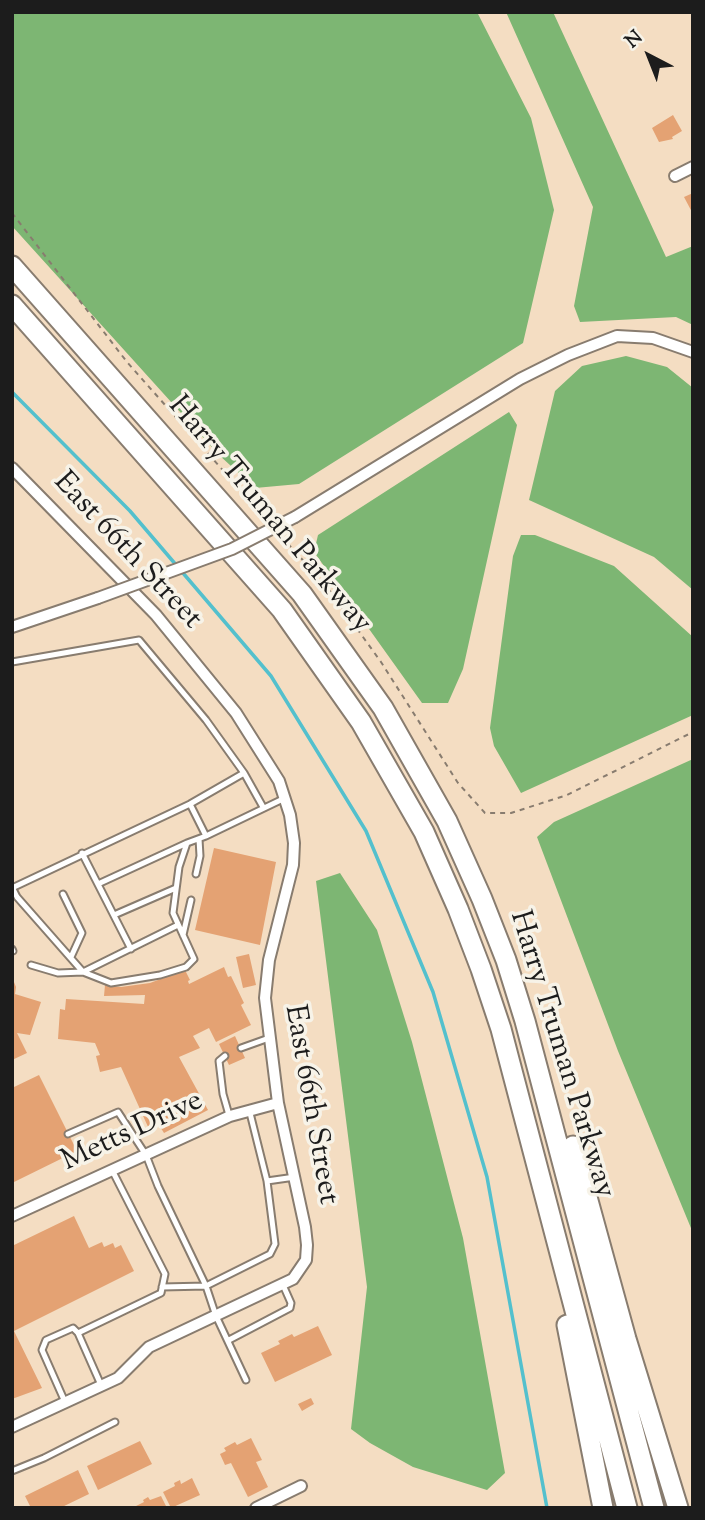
<!DOCTYPE html>
<html>
<head>
<meta charset="utf-8">
<style>
  body { margin:0 }
  #map { position:relative; width:705px; height:1520px; overflow:hidden; background:#f4ddc2; font-family:"Sorts Mill Goudy",serif }
  canvas { display:block }
  .frame { position:absolute; inset:0; border:14px solid #1c1c1c; pointer-events:none }
  .north { position:absolute; left:614px; top:21px; width:70px; height:70px; -webkit-text-stroke:5px #f7f3e8; paint-order:stroke; rotate:318deg; font-size:19px; font-weight:700; line-height:28px; text-align:center; color:#1c1c1c }
  .north::after { content:''; display:block; margin:auto; width:24px; height:32px; background:#1c1c1c; clip-path:polygon(50% 0,100% 100%,50% 72%,0 100%) }
</style>
</head>
<body>
<div id="map">
<canvas width="705" height="1520"></canvas>
<div class="frame"></div>
<div class="north">N</div>
</div>
<script>
const context = document.querySelector('canvas').getContext('2d');
context.lineJoin = 'round';
function fillPath(path, color) { context.fillStyle = color; context.fill(path, 'evenodd'); }
const shape = rows => new Path2D(rows.map(r => 'M' + r).join(''));
function trace(path, color, width, dash) { context.strokeStyle = color; context.lineWidth = width; context.lineCap = dash ? 'butt' : 'round'; context.setLineDash(dash || []); context.stroke(path); }
function drawText(font, color, halo, rows, align = 'center') {
  context.font = font + ' "Sorts Mill Goudy",serif'; context.lineWidth = 7; context.setLineDash([]); context.textBaseline = 'middle'; context.strokeStyle = halo; context.fillStyle = color; for (const [text, x, y, turn = 0] of rows) {
    context.save(); context.translate(x, y); context.rotate((+turn || 0) * Math.PI / 180); context.textAlign = isNaN(turn) ? turn : align; if (halo) context.strokeText(text, 0, 0); context.fillText(text, 0, 0); context.restore();
  }
}
const forest = shape([
  [12,12,477,12,531,118,554,210,523,343,299,484,255,488,219,455,12,226],
  [506,12,553,12,666,257,693,246,693,325,676,317,580,322,574,306,593,207],
  [626,356,667,367,693,388,693,590,654,557,529,500,555,391,582,366],
  [509,412,517,425,463,669,448,703,422,703,314,552,318,535],
  [521,535,535,535,614,566,693,637,693,715,521,793,494,746,490,728,513,556],
  [693,759,693,1233,618,1051,537,837,554,822],
  [340,873,377,930,412,1042,463,1238,505,1473,487,1490,413,1467,370,1443,351,1429,367,1287,316,881]
]);
const stream = shape([
  [12,392,130,511,271,676,366,831,433,992,487,1177,547,1508]
]);
const building = shape([
  [673,115,682,131,672,137,673,139,659,142,652,128],
  [693,193,693,214,684,197],
  [214,848,276,862,260,945,195,930],
  [249,954,256,985,243,988,236,957],
  [224,967,228,977,231,976,244,1003,241,1005,251,1025,216,1042,209,1028,193,1036,200,1048,179,1057,208,1110,164,1133,159,1125,149,1129,121,1067,100,1072,96,1056,100,1055,95,1043,58,1039,60,1009,65,1010,66,999,144,1004,145,995,104,996,105,985,121,987,150,983,185,970,190,980,188,981,189,984],
  [12,977,16,987,15,994,41,1002,30,1035,17,1033,27,1053,12,1060],
  [235,1036,245,1058,229,1065,219,1044],
  [39,1075,77,1151,12,1183,12,1088],
  [74,1216,89,1248,102,1242,104,1247,113,1243,115,1248,121,1245,134,1271,14,1331,42,1388,12,1399,12,1246],
  [318,1326,332,1355,275,1382,261,1353,280,1344,278,1341,292,1334,294,1337],
  [311,1398,314,1404,302,1411,298,1404],
  [251,1438,262,1460,256,1462,268,1487,248,1497,231,1463,225,1465,220,1454,226,1451,224,1448,235,1442,237,1445],
  [140,1441,152,1464,98,1490,87,1466],
  [78,1470,89,1494,60,1508,31,1508,25,1496],
  [192,1478,200,1495,171,1508,163,1492,175,1486,174,1483,180,1480,181,1484],
  [161,1496,167,1508,132,1508,144,1502,143,1500,148,1497,150,1500]
]);
const path = shape([
  [12,213,127,362,266,519],
  [281,536,327,587,381,662,458,783,485,813,511,813,567,795,693,732]
]);
const lane = shape([
  [12,662,139,640,206,720,244,773,263,807],
  [190,804,206,836],
  [82,853,131,949],
  [196,874,200,856,199,839],
  [98,884,187,843],
  [12,887,17,897,83,972,111,983,160,975,186,967,194,959,173,913,179,867,187,843,206,836,285,798],
  [12,888,190,804,244,773],
  [63,894,82,933,71,957],
  [114,915,176,888],
  [183,935,191,900],
  [12,949,13,951],
  [31,965,58,973,83,972,178,925],
  [241,1048,269,1038],
  [225,1056,219,1061,223,1094,229,1115],
  [249,1109,267,1181],
  [68,1134,118,1112,146,1155,158,1186,206,1286,270,1254,275,1244,267,1181,295,1177],
  [162,1287,206,1286,216,1316,246,1380],
  [78,1333,101,1385],
  [229,1340,290,1308,291,1303,283,1285],
  [65,1402,42,1350,46,1340,73,1328,78,1333,161,1293,165,1274,112,1170],
  [12,1471,44,1458,115,1422]
]);
const street = shape([
  [675,176,693,167],
  [12,468,156,615,236,713,279,781,290,815,294,843,293,865,269,960,265,998,278,1103,305,1227,307,1245,306,1260,293,1279,149,1347,118,1378,12,1427],
  [295,517,520,379,568,355,617,336,653,338,693,352],
  [12,627,98,598],
  [12,1216,230,1116,278,1103],
  [256,1508,301,1486]
]);
const highway = shape([
  [12,266,302,594,383,708,447,821,482,899,506,960,525,1021,654,1508],
  [12,305,282,610,361,722,424,832,458,909,481,969,501,1029,627,1508],
  [573,1146,626,1339,678,1508],
  [567,1325,603,1508]
]);
const streetBridge = shape([
  [98,598,232,549,295,517]
]);
const streetNames = [
  ["Harry Truman Parkway",268,516,50],
  ["East 66th Street",126,552,47],
  ["Harry Truman Parkway",560,1055,73],
  ["East 66th Street",309,1105,80],
  ["Metts Drive",133,1133,-25]
];
fillPath(forest, '#7db673');
trace(stream, '#53c0cd', 3.5);
fillPath(building, '#e4a273');
trace(lane, '#887c6f', 9);
trace(street, '#887c6f', 14);
trace(highway, '#887c6f', 23);
trace(path, '#887c6f', 2, [5, 5]);
trace(lane, '#fff', 5);
trace(street, '#fff', 10);
trace(highway, '#fff', 19);
trace(streetBridge, '#887c6f', 14, []);
trace(streetBridge, '#fff', 10);
drawText('30px', '#1c1c1c', '#f7f3e8', streetNames);
</script>
</body>
</html>
